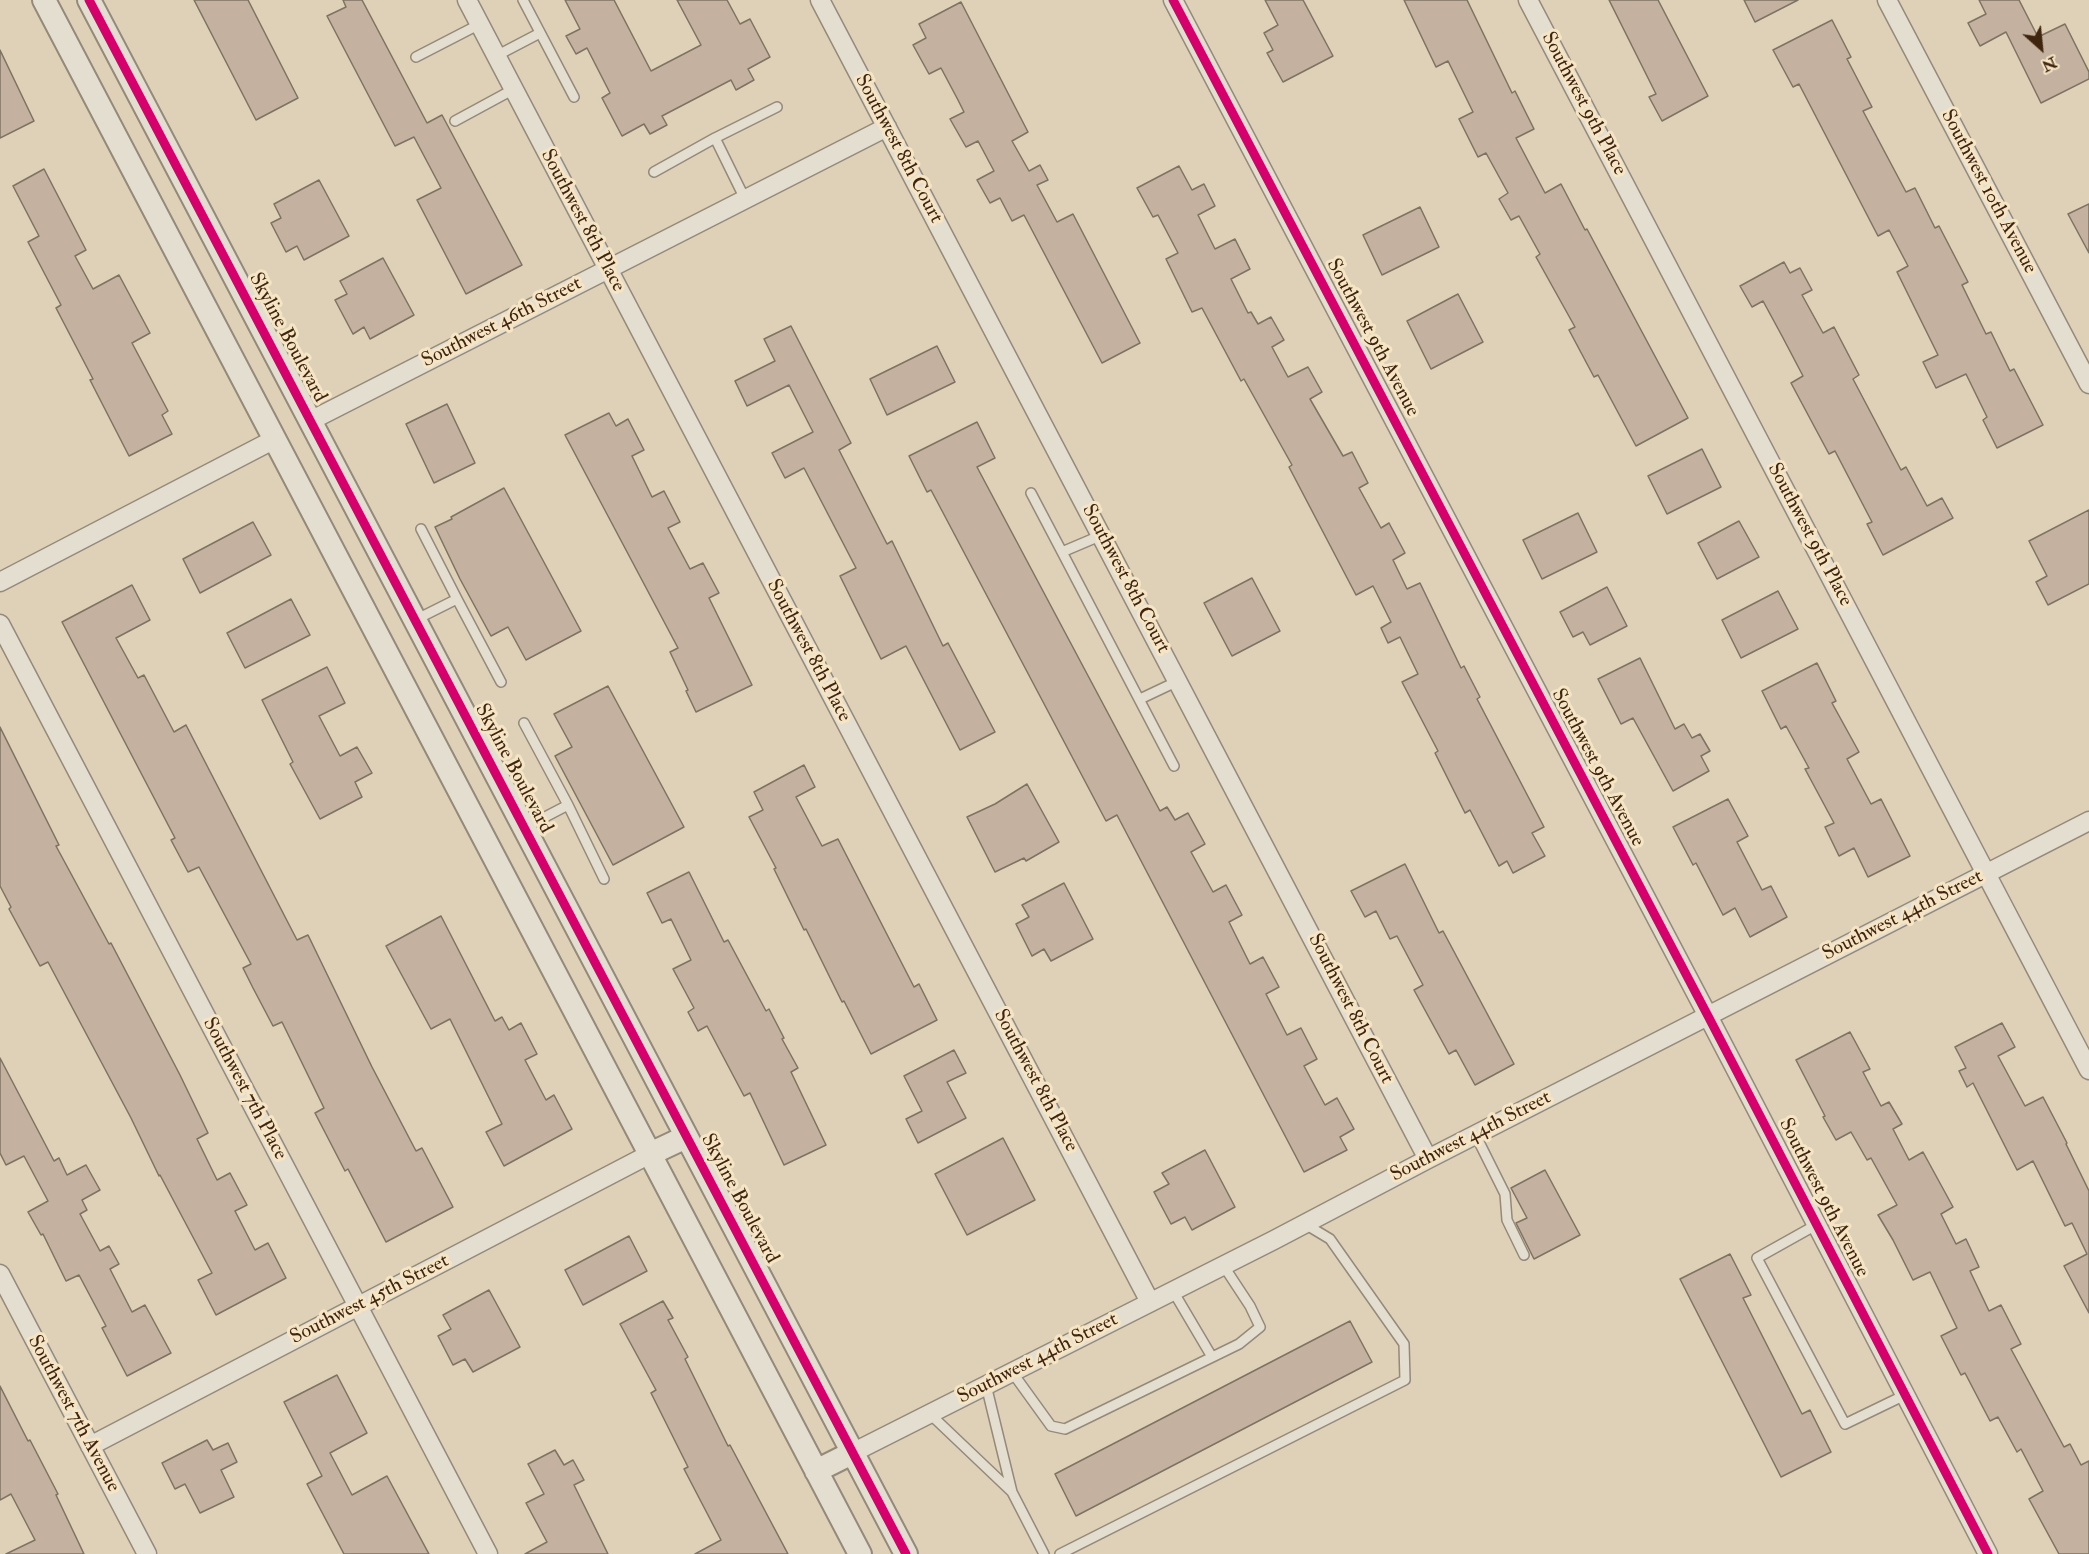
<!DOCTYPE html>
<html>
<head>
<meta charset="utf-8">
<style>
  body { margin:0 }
  #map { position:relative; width:2089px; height:1554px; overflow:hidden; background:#ded1b7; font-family:"IM FELL Double Pica",serif }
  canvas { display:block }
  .north { position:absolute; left:2011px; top:18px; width:60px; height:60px; -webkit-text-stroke:4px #f5e5c5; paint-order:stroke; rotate:153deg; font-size:16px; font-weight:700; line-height:24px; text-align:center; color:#3f240f }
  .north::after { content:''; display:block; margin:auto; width:21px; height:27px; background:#3f240f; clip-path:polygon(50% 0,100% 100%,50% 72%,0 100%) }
</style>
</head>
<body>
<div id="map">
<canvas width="2089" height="1554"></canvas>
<div class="north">N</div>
</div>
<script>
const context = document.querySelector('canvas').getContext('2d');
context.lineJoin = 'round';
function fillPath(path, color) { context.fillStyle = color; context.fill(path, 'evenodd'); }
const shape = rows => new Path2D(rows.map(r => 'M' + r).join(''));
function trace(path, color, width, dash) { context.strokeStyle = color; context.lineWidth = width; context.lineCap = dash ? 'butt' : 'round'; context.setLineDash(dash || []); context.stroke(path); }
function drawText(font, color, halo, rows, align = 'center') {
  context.font = font + ' "IM FELL Double Pica",serif'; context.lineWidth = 6; context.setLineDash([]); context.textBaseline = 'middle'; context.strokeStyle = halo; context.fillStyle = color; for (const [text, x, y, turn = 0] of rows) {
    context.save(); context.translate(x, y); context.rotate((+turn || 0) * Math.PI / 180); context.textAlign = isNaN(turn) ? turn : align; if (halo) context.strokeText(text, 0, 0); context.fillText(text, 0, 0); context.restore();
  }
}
const building = shape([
  [194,0,248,0,298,98,256,120,194,0],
  [343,0,362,0,427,123,442,115,522,265,466,294,417,200,441,188,414,137,395,146,327,16,346,7,343,0],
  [565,0,614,0,651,71,701,45,677,0,727,0,740,24,750,19,770,57,748,69,754,80,736,90,731,80,662,116,667,125,650,134,644,124,622,136,602,98,610,93,587,48,576,54,566,36,580,29,565,0],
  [1265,0,1303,0,1333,56,1283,82,1267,53,1273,50,1264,33,1278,25,1265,0],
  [1404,0,1467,0,1512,93,1515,91,1534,129,1516,138,1545,193,1561,184,1585,230,1587,229,1688,418,1636,446,1598,375,1594,377,1569,330,1575,327,1536,257,1540,254,1519,216,1511,220,1499,199,1508,193,1486,153,1478,157,1459,119,1473,112,1448,61,1436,67,1404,0],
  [1609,0,1658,0,1708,96,1662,121,1649,97,1656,94,1609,0],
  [1744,0,1798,0,1755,22,1744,0],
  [1979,0,2019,0,2038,37,2065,24,2089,72,2089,79,2041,103,2006,32,1980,46,1968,23,1986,14,1979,0],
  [961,2,1028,132,1012,141,1029,171,1040,165,1048,180,1037,185,1057,222,1073,214,1140,343,1102,363,1024,215,1012,221,1000,198,990,203,977,180,994,171,978,141,966,147,950,119,964,112,958,100,941,68,929,74,913,45,926,38,919,24,961,2],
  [1832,20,1851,57,1847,59,1872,107,1863,111,1906,192,1915,188,1935,228,1939,226,1968,282,1962,285,1986,334,1991,332,2010,371,2014,369,2043,425,1997,448,1983,420,1987,417,1966,374,1936,388,1923,362,1938,355,1897,272,1908,266,1889,230,1878,236,1799,84,1793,87,1773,50,1832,20],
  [0,50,34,121,0,138,0,50],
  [1179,166,1192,190,1204,184,1215,206,1198,215,1215,249,1235,239,1250,269,1231,279,1248,313,1251,312,1258,324,1271,317,1284,340,1272,347,1288,377,1308,367,1322,392,1310,399,1343,456,1352,452,1368,483,1359,488,1381,528,1389,523,1405,553,1393,560,1407,589,1420,583,1461,668,1464,666,1480,697,1477,699,1544,827,1532,833,1545,856,1513,873,1507,861,1499,866,1470,810,1465,813,1435,753,1438,751,1402,682,1418,674,1400,637,1388,643,1381,628,1391,622,1373,586,1356,595,1289,467,1292,465,1244,379,1241,381,1202,308,1192,312,1166,259,1178,253,1158,215,1153,217,1137,188,1179,166],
  [44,169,86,250,75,256,93,289,119,275,150,333,132,343,168,411,162,415,172,434,129,456,90,380,93,379,56,308,61,305,28,242,39,236,13,186,44,169],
  [319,180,349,236,304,260,297,246,286,252,271,223,281,218,274,204,319,180],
  [2089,204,2089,253,2068,214,2089,204],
  [1420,207,1439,247,1382,275,1363,235,1420,207],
  [383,258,414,315,370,339,364,327,353,334,335,300,347,294,340,281,383,258],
  [1784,262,1790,273,1800,268,1812,290,1802,295,1823,333,1834,327,1859,375,1853,379,1901,470,1906,467,1927,506,1942,498,1953,518,1883,555,1867,524,1872,522,1835,451,1829,454,1791,383,1803,376,1782,336,1763,301,1752,307,1740,286,1784,262],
  [1458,294,1483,342,1431,369,1407,321,1458,294],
  [791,326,851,443,839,450,887,544,892,541,943,646,948,643,995,732,960,750,906,646,881,659,840,576,856,568,804,468,785,478,772,453,813,432,789,385,747,406,735,381,775,361,764,339,791,326],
  [937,346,955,382,887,415,870,379,937,346],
  [447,404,475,463,434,483,406,424,447,404],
  [609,413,616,426,628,419,644,450,632,456,652,497,664,491,680,522,668,528,690,569,703,563,719,593,709,598,752,685,696,712,686,691,688,690,670,652,678,648,565,435,609,413],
  [977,422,995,458,977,467,1160,811,1167,807,1175,820,1188,813,1205,844,1191,852,1213,892,1226,885,1242,915,1229,922,1250,964,1263,957,1279,987,1266,994,1287,1035,1301,1028,1317,1059,1304,1066,1325,1105,1337,1098,1354,1129,1340,1137,1347,1150,1304,1172,1117,815,1106,821,931,490,927,492,909,456,977,422],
  [1702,449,1721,487,1667,514,1648,476,1702,449],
  [504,488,581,631,526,660,508,627,491,636,460,579,435,527,452,519,451,517,504,488],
  [2089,510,2089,584,2048,605,2036,582,2047,576,2029,541,2089,510],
  [1578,513,1597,552,1542,579,1523,540,1578,513],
  [1739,521,1759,557,1717,579,1698,543,1739,521],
  [253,522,271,555,200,593,183,559,253,522],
  [1252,578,1280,631,1232,656,1204,603,1252,578],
  [132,585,150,620,116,638,138,678,144,675,174,732,186,725,297,940,308,935,372,1067,416,1151,422,1148,453,1207,386,1242,348,1169,345,1171,315,1113,324,1108,282,1022,273,1026,253,988,243,968,251,964,199,867,188,872,171,840,175,838,62,622,132,585],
  [1607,587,1627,626,1590,645,1583,632,1573,637,1560,612,1607,587],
  [1778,591,1798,629,1741,658,1722,620,1778,591],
  [291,599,310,635,245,668,227,633,291,599],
  [1640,658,1675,729,1684,724,1692,738,1700,734,1710,751,1701,756,1709,771,1673,791,1633,718,1621,724,1598,679,1640,658],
  [1817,663,1836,701,1832,703,1859,752,1847,759,1871,804,1881,799,1910,856,1868,877,1854,848,1839,856,1825,827,1834,823,1805,769,1809,768,1786,726,1781,729,1762,691,1817,663],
  [327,667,345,703,319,716,340,756,357,747,372,773,355,782,362,797,320,819,290,764,293,762,262,700,327,667],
  [608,686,684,827,613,865,555,756,572,747,554,714,608,686],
  [0,727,59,845,56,846,109,944,111,943,180,1075,208,1133,197,1139,217,1180,230,1173,247,1205,235,1211,255,1250,268,1243,286,1278,216,1315,198,1280,212,1273,160,1175,159,1176,131,1118,48,962,40,966,9,909,11,907,0,886,0,727],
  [804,765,815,787,796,797,822,846,838,839,914,987,919,984,937,1020,871,1054,844,1001,842,1002,806,929,804,930,774,869,776,868,749,817,763,810,754,792,804,765],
  [1027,784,1059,842,1026,861,1024,858,995,872,967,817,995,804,1027,784],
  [1728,799,1748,836,1737,842,1762,890,1771,886,1787,917,1750,937,1735,908,1723,915,1696,863,1693,865,1673,827,1728,799],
  [1405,864,1439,933,1443,931,1514,1064,1475,1085,1456,1050,1449,1054,1414,990,1423,985,1397,936,1390,939,1376,911,1365,917,1351,891,1405,864],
  [689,872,724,942,728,940,766,1011,769,1009,784,1038,782,1039,798,1068,791,1072,826,1145,784,1165,750,1093,744,1096,707,1026,698,1031,688,1012,694,1008,673,969,691,960,671,919,662,923,647,893,689,872],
  [1064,883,1093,939,1051,961,1044,949,1032,956,1016,924,1029,917,1022,905,1064,883],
  [441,916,495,1021,502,1017,509,1030,521,1023,537,1054,525,1060,546,1100,554,1095,572,1129,504,1166,486,1132,502,1124,450,1019,431,1029,386,946,441,916],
  [2002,1023,2015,1047,1998,1056,2025,1106,2043,1097,2067,1143,2066,1144,2089,1191,2089,1313,2064,1266,2087,1254,2072,1223,2065,1226,2033,1161,2017,1170,1973,1083,1967,1087,1959,1071,1966,1068,1955,1047,2002,1023],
  [1850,1032,1870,1069,1863,1072,1881,1106,1889,1102,1902,1124,1893,1129,1909,1160,1923,1152,1953,1207,1941,1214,1956,1244,1966,1239,1979,1267,1970,1271,1989,1311,2001,1305,2021,1344,2011,1349,2064,1447,2070,1444,2081,1465,2089,1461,2089,1554,2059,1554,2029,1499,2043,1491,2021,1449,2017,1452,1998,1417,1990,1421,1965,1373,1961,1375,1941,1336,1957,1328,1930,1272,1913,1280,1893,1240,1878,1215,1897,1205,1871,1158,1867,1160,1851,1132,1836,1140,1823,1117,1825,1116,1796,1060,1850,1032],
  [954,1050,966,1073,947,1082,966,1118,918,1143,906,1119,922,1111,904,1076,954,1050],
  [0,1058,54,1161,59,1158,67,1175,86,1165,100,1190,82,1200,87,1210,80,1214,100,1251,109,1246,119,1264,110,1269,132,1312,145,1305,171,1353,127,1376,102,1328,106,1326,79,1275,66,1281,43,1234,41,1235,28,1212,48,1201,24,1156,6,1165,0,1153,0,1058],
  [1003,1138,1035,1200,967,1235,935,1174,1003,1138],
  [1205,1150,1235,1207,1192,1230,1185,1217,1171,1224,1154,1192,1169,1184,1162,1173,1205,1150],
  [1545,1170,1580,1235,1534,1259,1516,1223,1527,1218,1511,1188,1545,1170],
  [629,1236,647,1271,583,1305,565,1270,629,1236],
  [1730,1254,1751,1295,1743,1298,1802,1414,1810,1410,1831,1452,1781,1477,1680,1279,1730,1254],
  [489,1290,520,1347,473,1372,465,1359,453,1365,438,1336,451,1329,443,1315,489,1290],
  [663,1301,673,1318,668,1320,688,1357,685,1359,728,1446,730,1445,788,1554,695,1554,721,1540,684,1469,688,1467,651,1393,656,1390,620,1324,663,1301],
  [1350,1321,1372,1362,1076,1516,1055,1474,1350,1321],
  [337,1375,367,1433,330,1453,352,1495,387,1476,429,1554,344,1554,307,1484,322,1476,284,1402,337,1375],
  [0,1386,28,1441,30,1440,58,1494,56,1495,84,1554,6,1554,35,1540,11,1494,0,1500,0,1386],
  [207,1440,213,1450,228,1443,237,1462,221,1470,234,1497,200,1513,185,1484,175,1489,162,1463,207,1440],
  [555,1450,564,1465,573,1460,584,1480,574,1485,608,1554,525,1554,547,1542,526,1503,544,1494,528,1464,555,1450]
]);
const service = shape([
  [523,0,574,97],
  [496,56,540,33],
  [416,57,480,24],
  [455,121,514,89],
  [654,172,715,138],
  [745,199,715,138,777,107],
  [1031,493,1062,552],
  [421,529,457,599],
  [1102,535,1062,552,1174,766],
  [415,620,457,599,501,682],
  [1140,699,1178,681],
  [568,805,604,879],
  [524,828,568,805,524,723],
  [1475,1134,1505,1194,1507,1220,1524,1255],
  [1816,1225,1757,1258,1845,1424,1905,1395],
  [1173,1291,1212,1357],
  [1012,1372,1051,1426,1065,1429,1239,1344,1260,1327,1250,1306,1223,1265],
  [930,1414,1012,1492,986,1385],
  [1012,1492,1044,1554],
  [1060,1554,1405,1380,1404,1344,1330,1239,1305,1224]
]);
const minor = shape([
  [467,0,1150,1302],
  [820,0,1428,1159],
  [1173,0,1708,1016,1988,1554],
  [1528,0,2089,1070],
  [1887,0,2089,384],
  [310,421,887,127],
  [0,582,275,439],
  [0,624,488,1554],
  [0,1274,147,1554],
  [90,1446,650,1154],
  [852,1453,1274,1240,1428,1159,2089,821]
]);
const tertiary = shape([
  [44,0,860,1554],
  [89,0,906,1554],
  [650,1154,686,1137],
  [816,1471,852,1453]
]);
const cycleway = shape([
  [89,0,906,1554],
  [1173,0,1708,1016,1988,1554]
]);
const streetNames = [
  ["Southwest 9th Place",1583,104,62],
  ["Southwest 8th Court",898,149,62],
  ["Southwest 10th Avenue",1988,192,62],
  ["Southwest 8th Place",582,221,62],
  ["Southwest 46th Street",502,323,-27],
  ["Skyline Boulevard",287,338,62],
  ["Southwest 9th Avenue",1372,338,62],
  ["Southwest 9th Place",1809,535,62],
  ["Southwest 8th Court",1125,579,62],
  ["Southwest 8th Place",808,651,62],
  ["Southwest 9th Avenue",1597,768,62],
  ["Skyline Boulevard",513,769,62],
  ["Southwest 44th Street",1903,916,-27],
  ["Southwest 8th Court",1350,1009,63],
  ["Southwest 8th Place",1035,1081,62],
  ["Southwest 7th Place",244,1089,62],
  ["Southwest 44th Street",1471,1137,-27],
  ["Southwest 9th Avenue",1823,1198,63],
  ["Skyline Boulevard",739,1199,62],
  ["Southwest 45th Street",370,1300,-27],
  ["Southwest 44th Street",1038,1359,-27],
  ["Southwest 7th Avenue",73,1414,62]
];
fillPath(building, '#c4b19f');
trace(building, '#7e7363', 1.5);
trace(service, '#958a79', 12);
trace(minor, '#958a79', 21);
trace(tertiary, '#958a79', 26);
trace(service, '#e4ded0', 9);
trace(minor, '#e4ded0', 18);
trace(tertiary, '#e4ded0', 22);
trace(cycleway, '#d6006c', 9);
drawText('20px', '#3f240f', '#f5e5c5', streetNames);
</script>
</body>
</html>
